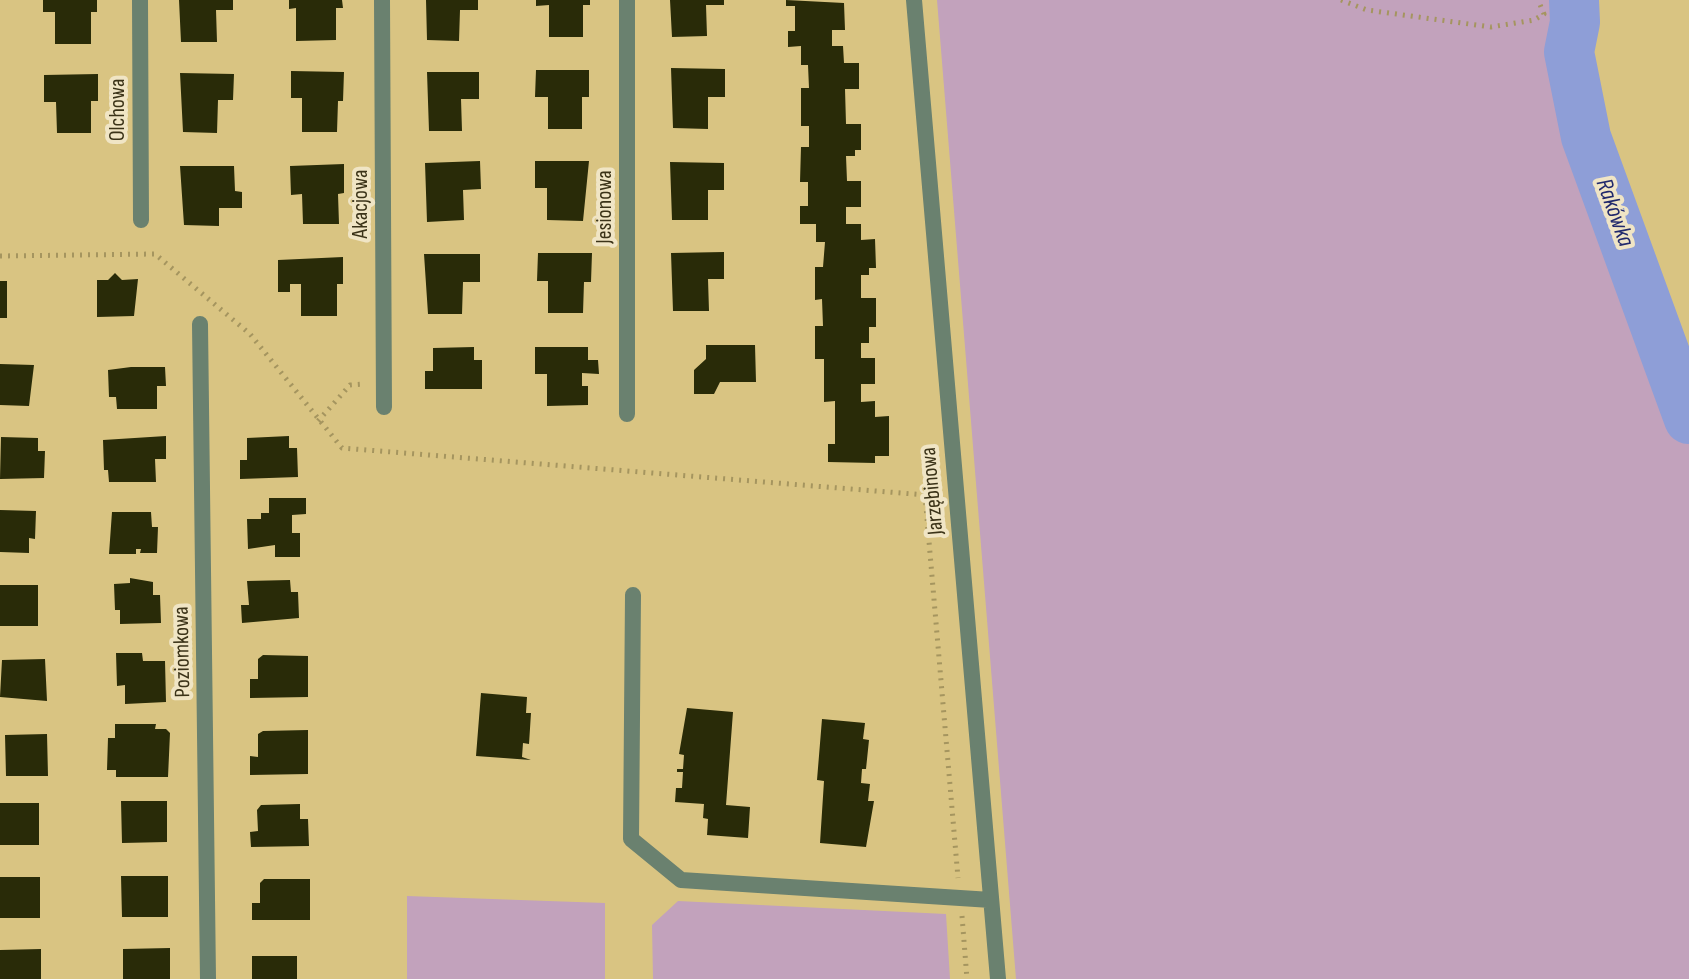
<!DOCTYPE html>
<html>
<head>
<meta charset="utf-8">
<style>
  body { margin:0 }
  canvas { display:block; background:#d9c482 }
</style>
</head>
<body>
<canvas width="1689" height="979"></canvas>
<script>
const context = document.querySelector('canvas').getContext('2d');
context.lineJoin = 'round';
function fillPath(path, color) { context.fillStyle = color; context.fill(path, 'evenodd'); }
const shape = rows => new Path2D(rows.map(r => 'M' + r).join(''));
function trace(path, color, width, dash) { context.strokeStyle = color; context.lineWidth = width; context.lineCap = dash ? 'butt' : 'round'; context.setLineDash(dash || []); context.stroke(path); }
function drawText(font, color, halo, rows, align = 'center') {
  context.font = font + ' "Sofia Sans Condensed",sans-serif'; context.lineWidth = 8; context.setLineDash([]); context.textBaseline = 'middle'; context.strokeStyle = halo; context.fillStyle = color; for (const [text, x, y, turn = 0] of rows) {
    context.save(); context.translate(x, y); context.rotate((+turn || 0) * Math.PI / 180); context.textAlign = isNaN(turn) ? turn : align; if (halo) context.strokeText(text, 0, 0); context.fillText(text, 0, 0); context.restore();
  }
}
const green = shape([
  [937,0,1574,0,1575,22,1569,52,1586,137,1689,419,1689,979,1016,979],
  [407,896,605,903,605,979,407,979],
  [678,901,946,914,950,979,653,979,652,925]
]);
const river = shape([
  [1574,0,1575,22,1569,52,1586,137,1689,419]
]);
const building = shape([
  [43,0,97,0,97,12,91,12,91,44,55,44,55,12,43,12],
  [179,0,233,0,233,10,216,10,217,42,181,42],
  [289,0,342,0,343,8,336,8,336,40,296,41,296,8,289,9],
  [426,0,478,0,478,10,460,10,459,41,427,40],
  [536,0,590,0,590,5,583,5,583,37,549,37,549,5,536,6],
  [670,0,724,0,724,5,706,5,707,36,672,37],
  [786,0,844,3,845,30,832,30,832,46,843,46,844,63,859,63,859,89,845,89,846,124,861,124,861,150,855,150,855,156,846,156,847,181,861,181,861,207,846,207,846,224,861,224,861,240,875,239,876,268,869,268,869,275,861,275,861,298,876,298,876,327,869,327,869,343,861,343,861,358,875,358,875,384,861,384,861,402,875,401,875,417,889,416,889,456,875,456,875,463,828,462,828,444,835,444,835,401,824,402,824,359,815,359,815,326,823,326,822,299,815,300,815,267,823,267,825,242,816,242,816,224,800,224,800,206,808,206,808,182,800,182,801,147,809,147,809,126,801,126,801,88,809,88,808,65,801,65,801,46,788,47,788,31,795,31,795,6,786,6],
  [671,68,725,69,725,97,708,97,708,129,673,128],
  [536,70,589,70,589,97,582,97,582,129,548,129,548,97,535,97],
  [291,71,344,72,343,101,338,101,337,132,302,132,302,98,291,98],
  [427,72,479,72,479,99,461,99,462,131,429,131],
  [180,73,234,74,233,100,218,100,217,133,183,132],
  [98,74,98,101,91,101,91,133,57,133,56,102,44,102,44,75],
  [480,161,481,189,463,190,464,220,427,222,425,163],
  [535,161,589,161,583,221,547,220,547,188,535,188],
  [670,162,724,163,724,190,708,190,708,220,672,220],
  [344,164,344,193,338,194,339,224,303,224,302,194,291,195,290,166],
  [180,166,234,166,235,191,242,192,242,208,219,208,219,226,184,225],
  [724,252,724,279,708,279,709,311,673,311,671,253],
  [538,253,592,253,591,282,584,282,583,313,548,313,548,281,537,281],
  [424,254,480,254,480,282,463,282,462,314,428,314],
  [343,257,343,284,337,284,337,316,301,316,301,284,290,284,290,292,278,292,278,260],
  [115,273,122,280,138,279,134,316,97,317,97,280,108,280],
  [0,281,7,281,7,318,0,318],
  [706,345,755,345,756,382,720,382,714,394,694,394,694,370,706,359],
  [474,347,474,360,482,360,482,389,425,389,425,371,433,371,433,348],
  [535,347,588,347,588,360,598,360,599,374,582,373,582,386,588,386,588,405,547,406,547,374,535,374],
  [0,364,34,365,29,406,0,405],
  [131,367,165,367,166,386,157,386,157,409,117,409,116,397,109,397,108,370],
  [166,436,166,459,155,459,156,482,109,482,108,470,104,470,103,440],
  [289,436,289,448,297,448,298,477,240,479,240,460,247,460,247,438],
  [1,437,38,438,38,451,45,451,44,478,0,479],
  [269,498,306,498,306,514,292,515,292,533,300,533,300,557,275,557,275,545,248,549,247,519,261,519,261,513,269,513],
  [0,510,36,511,35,539,29,538,29,553,0,552],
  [112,512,151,512,152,527,158,527,157,553,140,553,141,549,136,549,136,554,109,554],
  [130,578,153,582,153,595,160,595,161,623,120,624,120,610,115,610,114,584,130,583],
  [290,580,291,592,298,592,299,618,242,623,241,605,249,605,247,581],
  [0,585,38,585,38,626,0,626],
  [116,653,142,653,143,661,165,661,166,702,125,704,125,685,117,686],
  [263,655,308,656,308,697,250,698,250,679,258,679,258,659],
  [45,659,47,701,0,697,2,660],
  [481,693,527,697,526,713,531,713,529,744,523,743,522,757,531,760,476,756],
  [687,708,733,712,726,805,750,807,748,838,707,835,708,819,703,818,704,804,675,802,676,788,682,788,683,772,677,772,677,769,683,769,684,755,679,754],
  [822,719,865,723,863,739,869,740,866,769,862,769,861,783,870,784,868,801,874,801,866,847,820,843,824,781,817,780],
  [115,724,156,724,155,729,166,729,170,733,168,777,116,777,116,770,107,770,108,738,115,738],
  [308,730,308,774,250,775,250,756,258,757,258,734,263,731],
  [47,734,48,776,6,776,5,735],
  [121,801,167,801,167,842,122,843],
  [0,803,39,803,39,845,0,845],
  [300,804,300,819,308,819,309,846,251,847,250,832,258,831,257,810,261,805],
  [121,876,168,876,168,917,122,917],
  [0,877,40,877,40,918,0,918],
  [264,879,310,879,310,920,252,920,252,903,260,903,260,883],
  [170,948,170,979,123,979,123,949],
  [41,949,41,979,0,979,0,950],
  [252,956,297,956,297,979,252,979]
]);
const path = shape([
  [1341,0,1367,10,1491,27,1534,20,1544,14,1538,0],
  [0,256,155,254,250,334,342,448,938,496],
  [318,421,350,385,365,384],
  [925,495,958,878],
  [962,916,967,979]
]);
const street = shape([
  [140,0,141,220],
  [382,0,384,407],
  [627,0,627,414],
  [914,0,998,979],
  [200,324,208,979],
  [633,595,631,839,681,880,991,900]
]);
const streetNames = [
  ["Olchowa",118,110,-90],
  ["Akacjowa",361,204,-90],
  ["Jesionowa",605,207,-90],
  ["Jarzębinowa",933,491,-95],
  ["Poziomkowa",183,652,-91]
];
const waterNames = [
  ["Rakówka",1614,213,70]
];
fillPath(green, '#c2a2bc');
trace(river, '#8e9ed7', 50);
fillPath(building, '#292b08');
trace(path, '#a5955f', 5, [2, 6]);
trace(street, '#6a816f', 16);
drawText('22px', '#3b3318', '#f0e5c5', streetNames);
drawText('italic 24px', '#20296c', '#f0e5c5', waterNames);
</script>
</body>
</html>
